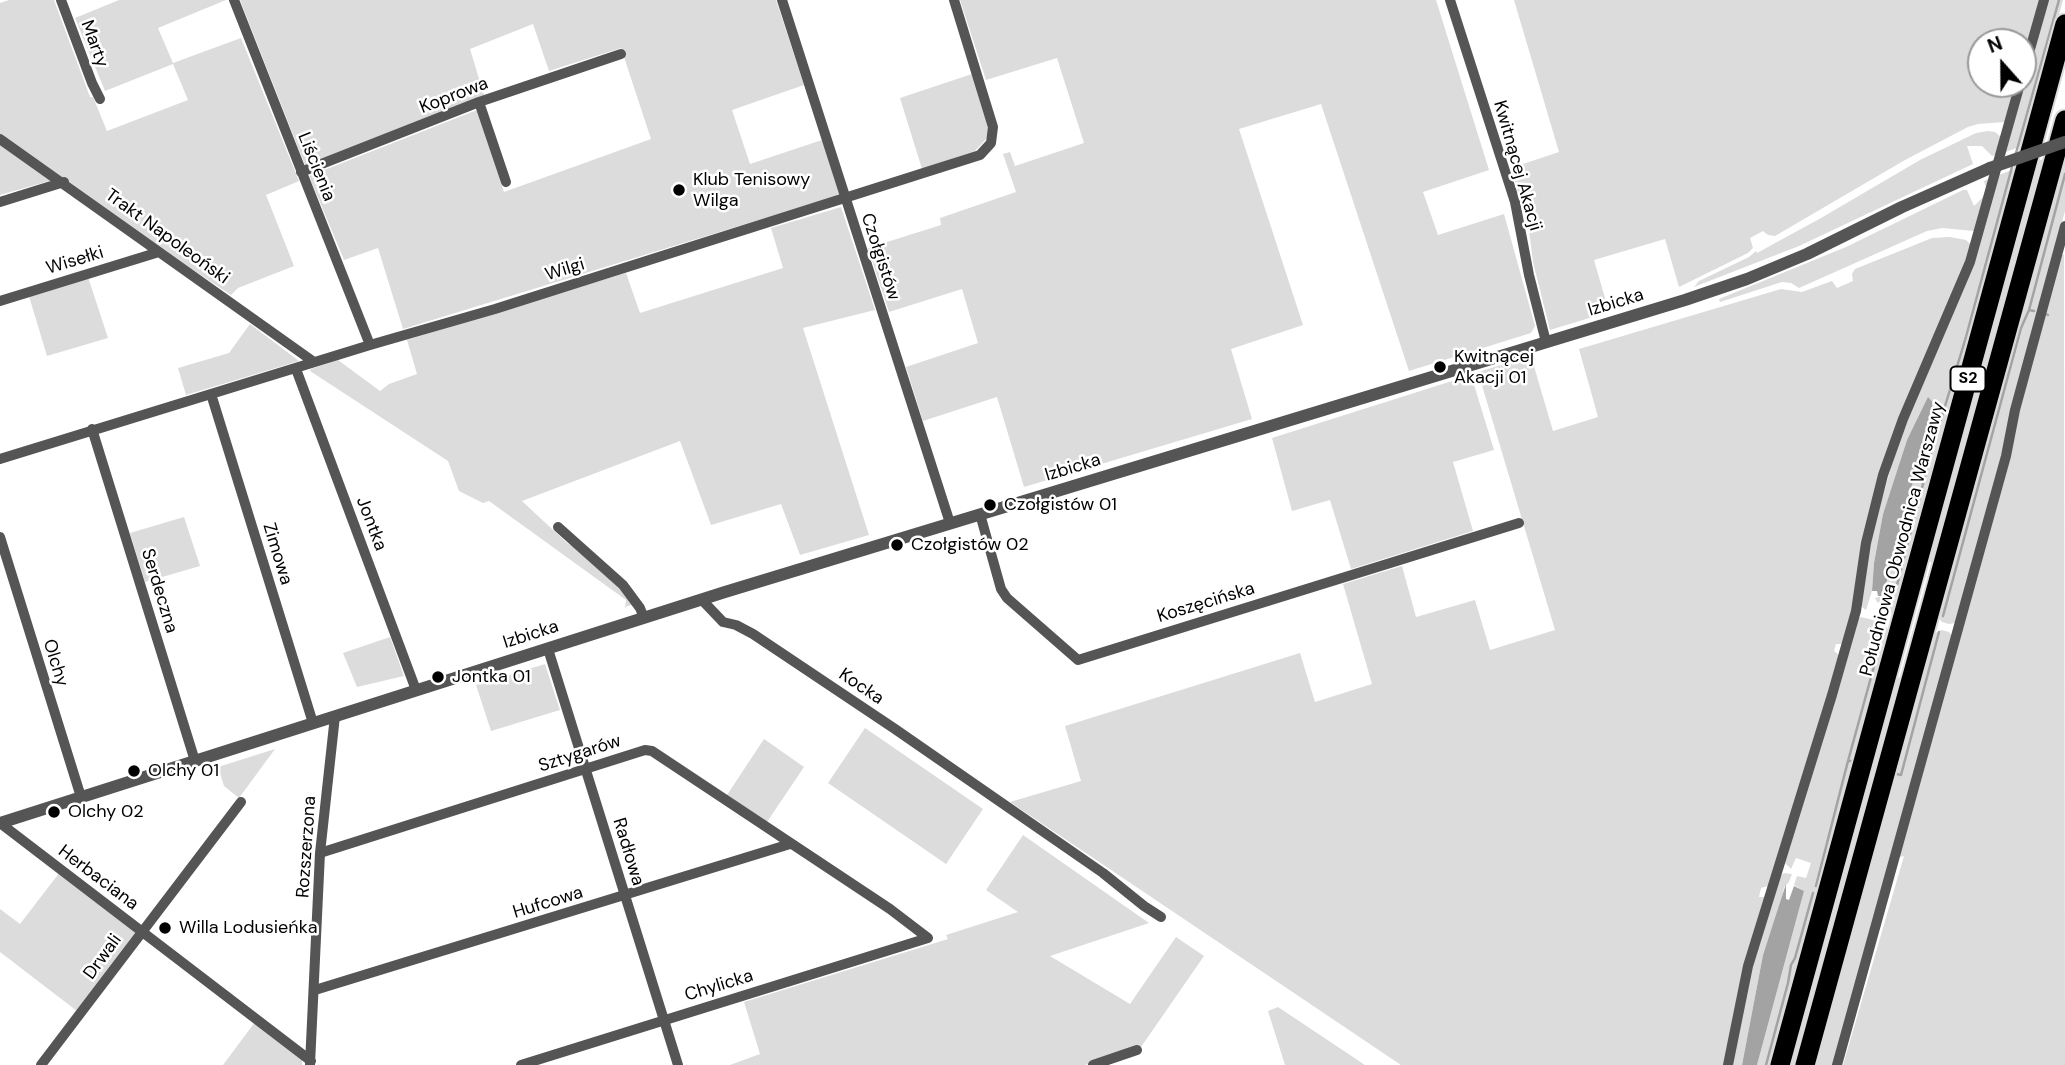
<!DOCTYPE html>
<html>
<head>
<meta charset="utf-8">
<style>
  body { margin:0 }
  #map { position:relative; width:2065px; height:1065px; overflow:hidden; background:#fff; font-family:"DM Sans",sans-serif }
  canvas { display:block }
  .north { position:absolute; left:1967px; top:28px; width:70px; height:70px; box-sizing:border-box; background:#fff; border:2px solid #999; border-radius:50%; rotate:339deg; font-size:19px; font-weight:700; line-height:28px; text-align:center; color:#000 }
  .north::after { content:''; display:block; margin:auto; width:24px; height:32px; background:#000; clip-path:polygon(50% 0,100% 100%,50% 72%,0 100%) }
</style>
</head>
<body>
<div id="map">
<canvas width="2065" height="1065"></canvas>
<div class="north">N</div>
</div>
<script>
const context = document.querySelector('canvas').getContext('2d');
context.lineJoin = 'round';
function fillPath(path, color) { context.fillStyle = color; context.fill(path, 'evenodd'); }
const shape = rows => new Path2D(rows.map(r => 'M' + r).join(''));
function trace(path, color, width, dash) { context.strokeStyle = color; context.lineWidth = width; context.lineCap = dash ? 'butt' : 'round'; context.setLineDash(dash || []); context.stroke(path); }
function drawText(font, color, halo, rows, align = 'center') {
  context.font = font + ' "DM Sans",sans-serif'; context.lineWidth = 5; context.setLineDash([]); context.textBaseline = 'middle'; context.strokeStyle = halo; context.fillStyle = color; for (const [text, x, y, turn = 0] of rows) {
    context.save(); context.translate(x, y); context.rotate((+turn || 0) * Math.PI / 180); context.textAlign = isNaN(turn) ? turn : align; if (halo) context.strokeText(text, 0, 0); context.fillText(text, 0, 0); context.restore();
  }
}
const green = shape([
  [9,0,54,0,90,97,93,97,107,131,188,100,173,64,105,91,75,18,119,0,226,0,158,28,173,63,241,38,299,181,266,195,294,266,238,288,231,295,163,250,63,177,0,195,0,145,13,143,0,134,0,3],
  [240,0,776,0,804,85,732,110,750,164,822,140,840,195,403,329,378,248,344,260,309,176,477,110,504,192,651,139,621,48,549,71,533,24,470,49,484,95,305,165],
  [960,0,1436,0,1489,170,1423,192,1438,235,1504,214,1535,326,1531,333,1409,371,1321,104,1239,129,1303,325,1231,349,1252,419,1024,487,997,397,923,421,906,367,978,343,962,289,889,312,868,248,941,225,940,218,1016,192,1003,154,1010,152,1015,166,1084,143,1057,58,986,80],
  [1514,0,2040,0,2023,63,2023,42,1981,42,1981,84,2017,84,2005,122,1978,124,1968,127,1905,160,1775,236,1768,235,1763,231,1750,238,1753,248,1748,253,1679,287,1665,239,1594,260,1609,312,1550,330,1533,262,1529,230,1511,168,1559,152],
  [2047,0,2063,0,2024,145,2006,152],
  [972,74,990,131,989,136,975,151,922,169,900,98],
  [1988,131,1995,132,2001,137,1998,154,1992,156,1982,146,1967,146,1973,164,1799,246,1694,287,1699,281,1749,257,1756,251,1757,253,1821,218,1920,160,1976,133],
  [2065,155,2065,211,2036,316,2001,461,1955,623,1949,624,1942,622,1938,617],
  [2043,159,1934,563,1928,561,2031,187,2038,161],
  [2017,168,1895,611,1889,615,1883,615,1885,605,1877,602,1875,598,1883,596,1932,409,1932,401,1929,398,1907,440,1883,514,1874,563,1872,591,1866,610,1862,607,1860,602,1873,530,1901,433,1974,262,1999,175],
  [1991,178,1976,229,1974,231,1942,228,1927,231,1799,288,1791,283,1782,282,1720,302,1719,299,1846,247,1963,190,1967,190,1974,206,1983,197,1986,188,1984,181],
  [841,207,875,310,803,328,869,535,800,555,781,504,711,525,680,441,522,501,567,543,582,552,611,577,634,604,625,607,626,600,489,501,483,503,459,491,448,461,310,371,311,369,338,360,380,391,389,384,417,374,407,340,626,273,640,313,783,268,771,228],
  [1950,237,1966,240,1972,246,1899,421,1845,638,1841,644,1836,644,1834,651,1839,655,1823,718,1768,886,1761,888,1759,897,1765,897,1724,1065,1401,1065,1010,802,1081,781,1065,726,1300,653,1315,702,1372,684,1343,584,1402,566,1416,617,1475,600,1490,650,1555,630,1478,372,1531,356,1553,431,1598,417,1579,349,1781,289,1802,292,1832,281,1837,288,1853,281,1852,274,1855,269,1932,238],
  [2064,254,2065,1065,1843,1065,1904,856,1899,857,2059,258],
  [88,277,108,338,47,356,29,296],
  [250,324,299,361,186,395,178,368,229,353],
  [1471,375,1494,450,1453,462,1473,531,1351,569,1330,500,1292,511,1272,438],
  [184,517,200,566,145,582,130,533],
  [1861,617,1885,623,1889,633,1771,1065,1757,1065,1804,891,1794,885,1797,876,1806,878,1811,863,1796,858,1791,869,1785,863,1856,620],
  [1942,630,1949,632,1952,636,1834,1065,1814,1065,1931,635],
  [390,637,404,676,357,687,343,653],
  [545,664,560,710,491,731,476,685],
  [1896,677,1902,678,1796,1065,1790,1065],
  [865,728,983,809,946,864,828,783],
  [764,739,804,767,767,822,727,795],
  [275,749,239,798,224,786,218,767],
  [1023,835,1149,923,1050,956,1130,1004,1176,937,1204,956,1141,1047,1085,1065,730,1065,760,1054,744,1002,948,939,946,935,1018,912,986,890],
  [60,872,137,931,77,1011,0,952,0,909,20,924],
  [1784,873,1792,874,1789,882,1784,887,1782,899,1763,955,1742,1065,1731,1065,1747,986,1779,877],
  [1278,1007,1365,1065,1285,1065,1268,1011],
  [255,1022,302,1059,302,1065,223,1065]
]);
const water = shape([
  [1928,397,1932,401,1932,409,1883,596,1878,596,1877,591,1872,591,1874,563,1883,514,1907,440],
  [1786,884,1786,899,1789,900,1794,886,1804,891,1757,1065,1742,1065,1763,955]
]);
const stream = shape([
  [2016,153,2059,0],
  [2034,311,2029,310,2065,174],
  [2046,314,2048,315],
  [1897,585,1932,449,1966,337,2012,167],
  [1943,616,2021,328,2029,310],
  [1848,761,1884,630],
  [1897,774,1901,775,1939,632],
  [1816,886,1848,761,1852,761],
  [1766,1065,1788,983,1791,965,1795,958,1813,893]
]);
const minor = shape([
  [61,0,92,83,100,99],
  [234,0,370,345],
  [782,0,950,523],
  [1450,0,1515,202,1529,275,1546,342],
  [2023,74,2044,0],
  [479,102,506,182],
  [0,139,314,362],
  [301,172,479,102,621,54],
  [0,202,64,182],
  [0,301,159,252],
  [296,369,416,690],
  [211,394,313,723],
  [92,429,195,761],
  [0,459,370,345,495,309,980,155,991,143,993,127,954,0],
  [980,514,1001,589,1007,598,1078,660,1519,523],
  [558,527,623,585,640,608,644,618],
  [0,537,81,797],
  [702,600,723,622,736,625,753,634,895,729,1103,873,1144,906,1161,917],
  [548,649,678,1065],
  [0,823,311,1061],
  [320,853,645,750,652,751,890,909,928,938,521,1065],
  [315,990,790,844],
  [310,1064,320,853,335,716],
  [41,1065,241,802],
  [1093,1065,1137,1050],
  [1728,1065,1748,966,1832,695,1856,611,1866,543,1883,475,1903,419,1970,262,2020,84],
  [1837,1065,2006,456,2015,410,2065,226]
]);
const tertiary = shape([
  [0,823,725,592,1685,300,1747,279,1807,254,1902,207,1990,168]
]);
const motorway = shape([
  [1780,1065,2065,24],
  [1805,1065,2065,120]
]);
const tertiaryBridge = shape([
  [1990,168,2065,142]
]);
const markers = [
  [679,190,7,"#000"],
  [1440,367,7,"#000"],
  [990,505,7,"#000"],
  [897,545,7,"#000"],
  [438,677,7,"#000"],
  [134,771,7,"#000"],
  [54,812,7,"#000"],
  [165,928,7,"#000"]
];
const shields = [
  [1968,379,35]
];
const shieldNames = [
  ["S2",1968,379]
];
const streetNames = [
  ["Marty",94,44,70],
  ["Koprowa",454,96,-21],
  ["Kwitnącej Akacji",1517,166,74],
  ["Liścienia",316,167,68],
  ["Trakt Napoleoński",167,237,36],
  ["Czołgistów",880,257,72],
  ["Wisełki",75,261,-17],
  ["Wilgi",565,270,-17],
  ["Izbicka",1616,303,-17],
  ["Izbicka",1073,468,-17],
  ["Jontka",371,524,69],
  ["Południowa Obwodnica Warszawy",1903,539,-75],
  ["Zimowa",277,554,73],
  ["Serdeczna",159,591,73],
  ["Koszęcińska",1206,603,-17],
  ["Izbicka",531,635,-18],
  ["Olchy",55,663,73],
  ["Kocka",861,687,34],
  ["Sztygarów",580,754,-18],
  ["Rozszerzona",307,847,-86],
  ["Radłowa",628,852,73],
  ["Herbaciana",98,878,37],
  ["Hufcowa",548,903,-17],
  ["Drwali",103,957,-54],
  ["Chylicka",719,986,-17]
];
const poiNames = [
  ["Klub Tenisowy",693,180],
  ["Wilga",693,201],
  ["Kwitnącej",1454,357],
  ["Akacji 01",1454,378],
  ["Czołgistów 01",1004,505],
  ["Czołgistów 02",911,545],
  ["Jontka 01",452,677],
  ["Olchy 01",148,771],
  ["Olchy 02",68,812],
  ["Willa Lodusieńka",179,928]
];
fillPath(green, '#dcdcdc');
fillPath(water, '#a3a3a3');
trace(stream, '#a3a3a3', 2.5);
trace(motorway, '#dbdbdb', 23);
trace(minor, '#555', 10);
trace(tertiary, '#555', 12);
trace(motorway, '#000', 19);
trace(tertiaryBridge, '#555', 12);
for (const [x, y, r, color] of markers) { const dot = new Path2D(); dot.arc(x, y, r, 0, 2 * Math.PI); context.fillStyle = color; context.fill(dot); trace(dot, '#fff', 2.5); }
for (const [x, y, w] of shields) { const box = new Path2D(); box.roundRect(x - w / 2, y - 12.5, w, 25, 5); context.fillStyle = '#fff'; context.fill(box); trace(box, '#000', 2); }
drawText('bold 16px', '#000', null, shieldNames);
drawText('18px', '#000', '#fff', streetNames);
drawText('18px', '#000', '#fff', poiNames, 'left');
</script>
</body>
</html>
